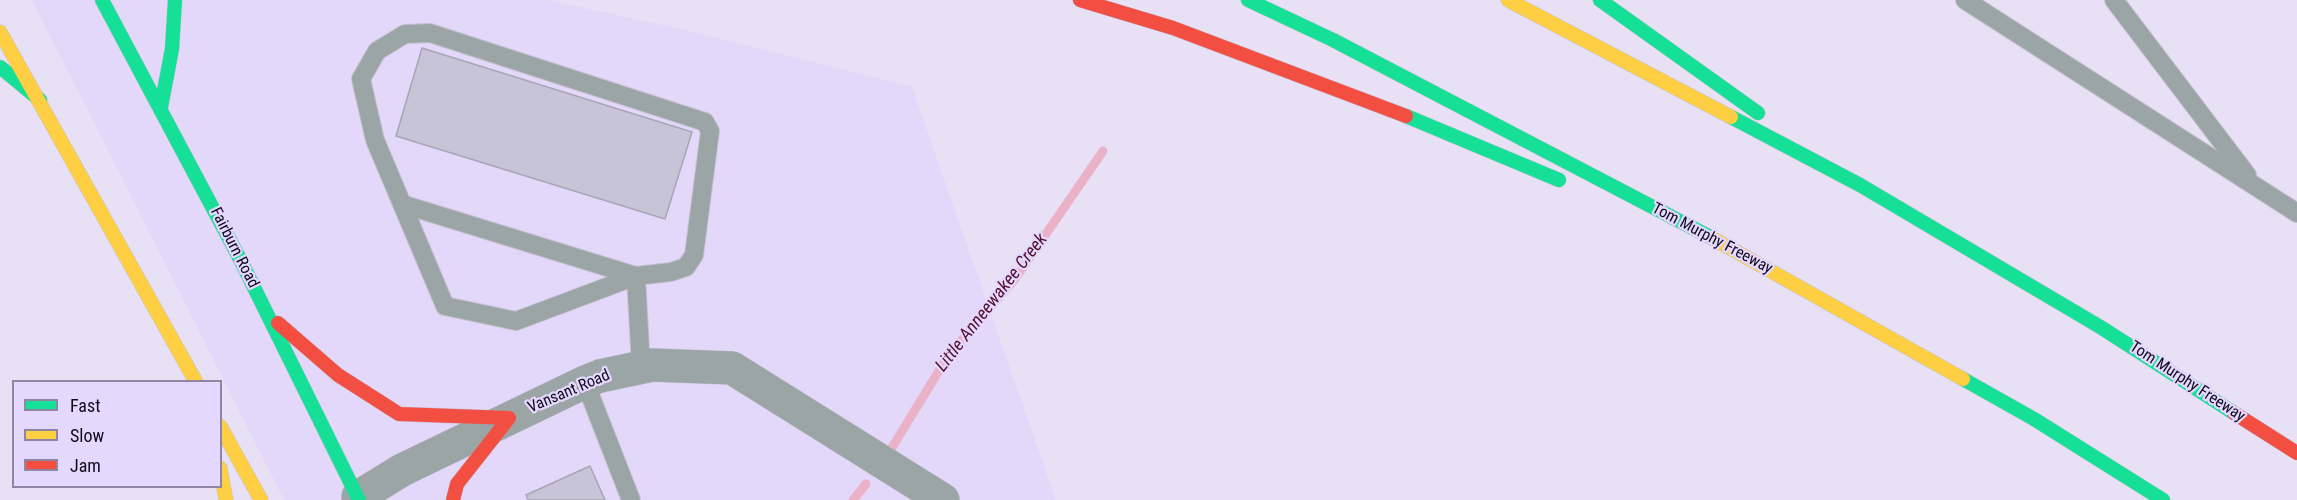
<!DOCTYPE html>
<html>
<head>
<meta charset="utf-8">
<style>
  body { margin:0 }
  #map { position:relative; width:2297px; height:500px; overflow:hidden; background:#e8e1f6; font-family:"Roboto Condensed",sans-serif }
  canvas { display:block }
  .legend { position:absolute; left:12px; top:380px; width:210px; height:108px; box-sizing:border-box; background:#e5d8ff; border:2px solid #9086a3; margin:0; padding:8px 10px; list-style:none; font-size:18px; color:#100a1a }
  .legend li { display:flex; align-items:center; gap:12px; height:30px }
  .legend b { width:30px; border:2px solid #9086a3 }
</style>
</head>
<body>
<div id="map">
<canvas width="2297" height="500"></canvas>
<ul class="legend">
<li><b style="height:8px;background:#16e098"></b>Fast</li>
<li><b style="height:8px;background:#ffcf43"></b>Slow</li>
<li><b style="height:8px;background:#f24e42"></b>Jam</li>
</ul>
</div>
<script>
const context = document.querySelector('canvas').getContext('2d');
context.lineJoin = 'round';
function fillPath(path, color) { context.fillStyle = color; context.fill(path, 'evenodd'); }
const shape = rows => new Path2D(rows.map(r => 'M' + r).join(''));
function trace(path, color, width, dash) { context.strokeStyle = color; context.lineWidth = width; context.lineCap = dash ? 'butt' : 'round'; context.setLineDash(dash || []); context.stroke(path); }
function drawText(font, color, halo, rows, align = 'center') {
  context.font = font + ' "Roboto Condensed",sans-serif'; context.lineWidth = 4.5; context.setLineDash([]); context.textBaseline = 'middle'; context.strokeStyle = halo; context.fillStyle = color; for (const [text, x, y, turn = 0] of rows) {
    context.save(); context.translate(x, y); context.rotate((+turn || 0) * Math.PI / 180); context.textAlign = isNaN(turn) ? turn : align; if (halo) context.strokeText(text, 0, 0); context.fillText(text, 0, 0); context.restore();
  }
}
const built = shape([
  [32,0,548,0,680,29,912,87,1056,500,284,500]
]);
const stream = shape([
  [885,459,948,356,1015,279,1103,151],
  [853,500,866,484]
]);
const building = shape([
  [422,48,692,132,665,219,396,136,422,48],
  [590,466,605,500,528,500,526,495,590,466]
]);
const lane = shape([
  [1965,0,2297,213],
  [2114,0,2247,175],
  [402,204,636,276],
  [636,276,516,321,445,306,375,140,361,79,377,51,405,34,430,33,705,122,710,131,694,255,686,267,671,272,636,276,641,367],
  [585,382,631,500]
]);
const street = shape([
  [358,497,402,470,585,382,600,376,652,365,732,368,943,500]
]);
const fast = shape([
  [102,0,241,261,359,500],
  [1248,0,1333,40,1712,238],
  [1600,0,1758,113],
  [0,67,40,100],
  [161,107,172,49,175,0],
  [1406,116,1559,180],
  [1731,117,1860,185,2102,328,2234,413],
  [1963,379,2034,419,2163,500]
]);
const slow = shape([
  [1508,0,1731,117],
  [0,32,196,382],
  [1712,238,1963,379],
  [220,426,261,500],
  [220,468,226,500]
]);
const jam = shape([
  [1080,0,1173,28,1406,116],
  [278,323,338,375,399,414,509,418],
  [2234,413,2297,453],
  [453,500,457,484,509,418]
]);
const streetNames = [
  ["Tom Murphy Freeway",1712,239,28],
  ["Fairburn Road",234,248,63],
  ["Tom Murphy Freeway",2187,382,33],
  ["Vansant Road",569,392,-23]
];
const waterNames = [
  ["Little Anneewakee Creek",992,303,-52]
];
fillPath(built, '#e3d8f9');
trace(stream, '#eab1c7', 9);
fillPath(building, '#c6c4d6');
trace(building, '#a8a5b7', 1.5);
trace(lane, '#c6c0d1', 20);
trace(street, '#c6c0d1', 34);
trace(fast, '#c6c0d1', 15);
trace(slow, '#c6c0d1', 15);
trace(jam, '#c6c0d1', 15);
trace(lane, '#9ba5a6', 18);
trace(street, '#9ba5a6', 33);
trace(fast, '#16e098', 14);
trace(slow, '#ffcf43', 14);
trace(jam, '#f24e42', 14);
drawText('16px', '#100a1a', '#e5d8ff', streetNames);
drawText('italic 18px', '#530e2b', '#e5d8ff', waterNames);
</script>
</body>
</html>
